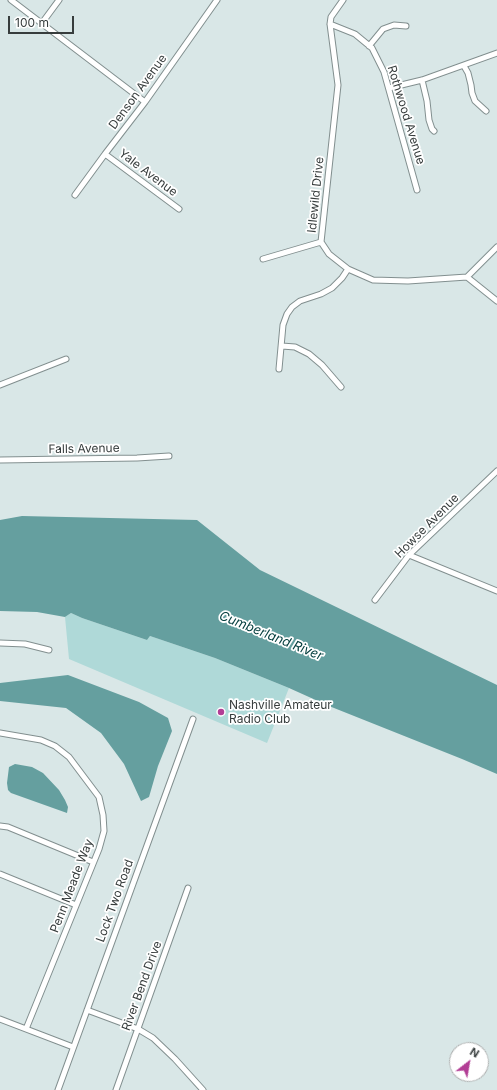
<!DOCTYPE html>
<html>
<head>
<meta charset="utf-8">
<style>
  body { margin:0 }
  #map { position:relative; width:497px; height:1090px; overflow:hidden; background:#d9e7e7; font-family:Inter,sans-serif }
  canvas { display:block }
  .north { position:absolute; left:449px; top:1042px; width:40px; height:40px; box-sizing:border-box; background:#fff; border:1px solid #afb1b1; border-radius:50%; rotate:31deg; font-size:11px; font-weight:700; line-height:16px; text-align:center; color:#373d3d }
  .north::after { content:''; display:block; margin:auto; width:14px; height:18px; background:#b23d95; clip-path:polygon(50% 0,100% 100%,50% 72%,0 100%) }
  .scale { position:absolute; left:8px; top:16px; width:66px; height:18px; box-sizing:border-box; border:2px solid #373d3d; border-top:0; padding-left:5px; font-size:12px; line-height:14px; white-space:nowrap; color:#373d3d; -webkit-text-stroke:3px #fff; paint-order:stroke }
</style>
</head>
<body>
<div id="map">
<canvas width="497" height="1090"></canvas>
<div class="north">N</div>
<div class="scale">100 m</div>
</div>
<script>
const context = document.querySelector('canvas').getContext('2d');
context.lineJoin = 'round';
function fillPath(path, color) { context.fillStyle = color; context.fill(path, 'evenodd'); }
const shape = rows => new Path2D(rows.map(r => 'M' + r).join(''));
function trace(path, color, width, dash) { context.strokeStyle = color; context.lineWidth = width; context.lineCap = dash ? 'butt' : 'round'; context.setLineDash(dash || []); context.stroke(path); }
function drawText(font, color, halo, rows, align = 'center') {
  context.font = font + ' Inter,sans-serif'; context.lineWidth = 3.5; context.setLineDash([]); context.textBaseline = 'middle'; context.strokeStyle = halo; context.fillStyle = color; for (const [text, x, y, turn = 0] of rows) {
    context.save(); context.translate(x, y); context.rotate((+turn || 0) * Math.PI / 180); context.textAlign = isNaN(turn) ? turn : align; if (halo) context.strokeText(text, 0, 0); context.fillText(text, 0, 0); context.restore();
  }
}
const green = shape([
  [71,613,82,618,147,640,150,636,215,658,289,688,267,743,69,659,65,617]
]);
const water = shape([
  [22,516,197,520,260,570,497,685,497,774,462,759,329,706,289,688,215,658,150,636,147,640,82,618,71,613,65,617,37,612,0,611,0,520],
  [68,675,139,702,168,718,172,731,158,766,149,797,141,801,124,764,101,733,66,708,0,701,0,683],
  [15,764,32,767,43,773,59,790,65,800,68,807,67,813,11,793,8,790,7,783,9,767]
]);
const street = shape([
  [11,0,145,102],
  [343,0,331,17,330,24,338,85,321,242,329,254,348,269,373,280,408,281,467,277],
  [42,23,59,0],
  [330,24,355,34,372,48,384,72,417,190],
  [369,46,383,29,394,25,406,26],
  [464,66,468,73,471,85,472,93,475,101,486,111],
  [422,80,427,101,429,120,432,129,434,131],
  [389,88,422,80,497,53],
  [105,154,179,209],
  [75,195,105,154,145,102,217,0],
  [263,259,321,242],
  [467,277,497,247],
  [467,277,497,301],
  [282,346,295,347,309,354,322,365,341,387],
  [279,369,283,325,287,314,292,307,300,301,321,294,332,288,342,278,348,269],
  [0,385,66,359],
  [0,460,137,458,169,456],
  [409,555,497,591],
  [375,600,409,555,497,471],
  [0,643,25,644,49,650],
  [0,733,41,740,55,746,69,757,99,797,103,815,104,831,99,849,26,1029],
  [0,826,8,827,93,862],
  [0,874,76,905],
  [87,1010,138,1029,153,1038,175,1059,203,1090],
  [0,1019,73,1047],
  [58,1090,193,719],
  [116,1090,188,888]
]);
const markers = [
  [221,712,4,"#b23d95"]
];
const streetNames = [
  ["Denson Avenue",138,92,-54],
  ["Rothwood Avenue",406,115,73],
  ["Yale Avenue",148,173,37],
  ["Idlewild Drive",316,195,-84],
  ["Falls Avenue",84,449,-1],
  ["Howse Avenue",427,526,-45],
  ["Penn Meade Way",72,886,-69],
  ["Lock Two Road",115,901,-70],
  ["River Bend Drive",142,986,-70]
];
const poiNames = [
  ["Nashville Amateur",229,705],
  ["Radio Club",229,719]
];
const waterNames = [
  ["Cumberland River",271,636,22]
];
fillPath(green, '#afd9d8');
fillPath(water, '#659f9f');
trace(street, '#828f8f', 7);
trace(street, '#fff', 5);
for (const [x, y, r, color] of markers) { const dot = new Path2D(); dot.arc(x, y, r, 0, 2 * Math.PI); context.fillStyle = color; context.fill(dot); trace(dot, '#fff', 1.5); }
drawText('12px', '#373d3d', '#fff', streetNames);
drawText('12px', '#373d3d', '#fff', poiNames, 'left');
drawText('italic 13px', '#064040', '#fff', waterNames);
</script>
</body>
</html>
